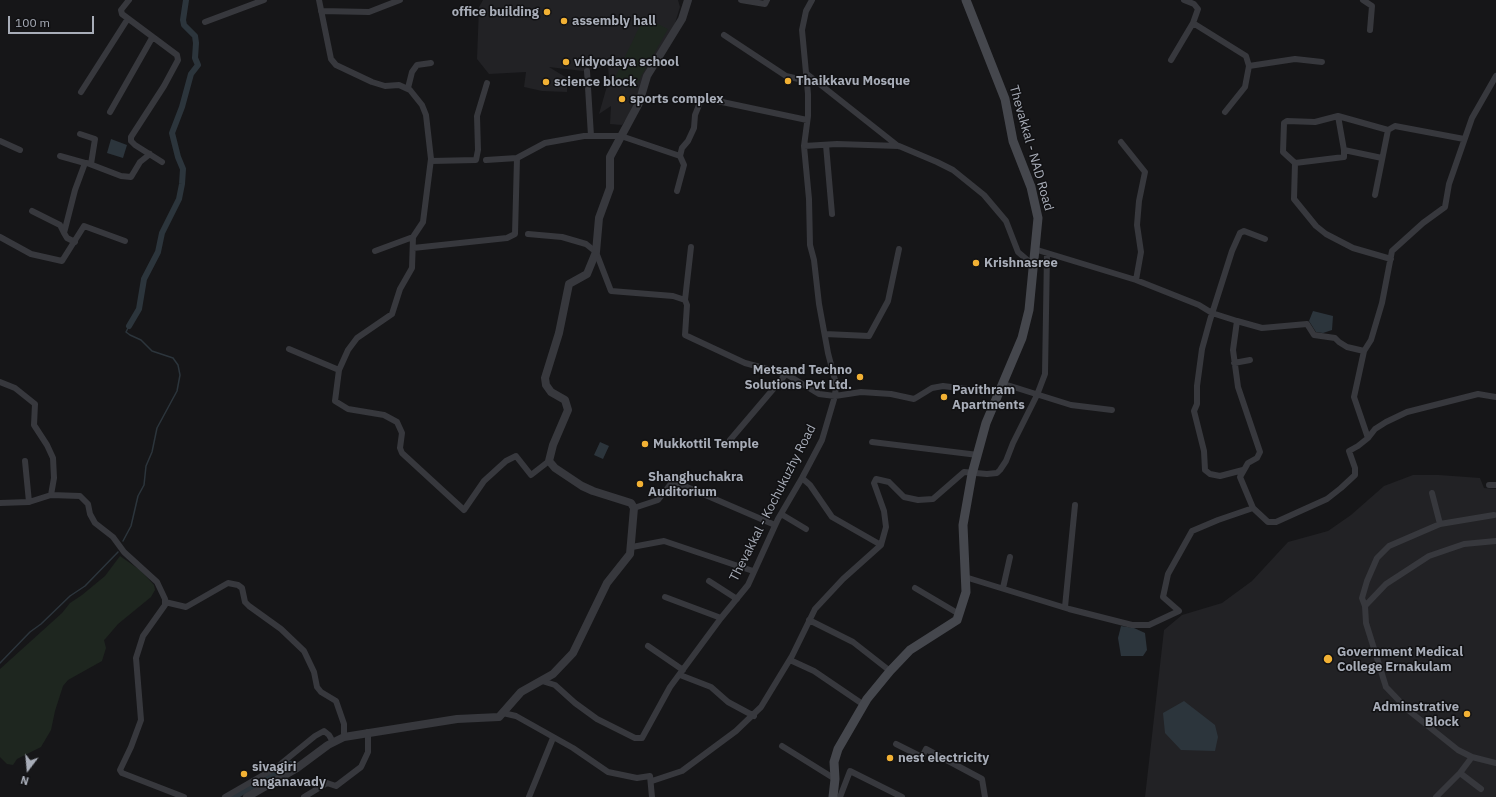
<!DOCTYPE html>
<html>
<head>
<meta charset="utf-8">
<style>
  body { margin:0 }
  #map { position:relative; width:1496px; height:797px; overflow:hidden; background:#161618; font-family:"IBM Plex Sans",sans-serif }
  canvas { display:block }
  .north { position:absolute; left:8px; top:749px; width:40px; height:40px; -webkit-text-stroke:3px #111113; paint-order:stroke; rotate:196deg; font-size:11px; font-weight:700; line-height:16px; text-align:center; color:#a8adb8 }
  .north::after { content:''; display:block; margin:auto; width:14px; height:18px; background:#a8adb8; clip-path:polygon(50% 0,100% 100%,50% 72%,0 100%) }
  .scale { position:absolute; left:8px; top:16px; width:86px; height:18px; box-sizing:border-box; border:2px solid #a8adb8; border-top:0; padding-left:5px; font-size:12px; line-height:14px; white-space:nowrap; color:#a8adb8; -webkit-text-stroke:3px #111113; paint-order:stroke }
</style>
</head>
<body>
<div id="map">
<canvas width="1496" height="797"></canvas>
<div class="north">N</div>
<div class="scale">100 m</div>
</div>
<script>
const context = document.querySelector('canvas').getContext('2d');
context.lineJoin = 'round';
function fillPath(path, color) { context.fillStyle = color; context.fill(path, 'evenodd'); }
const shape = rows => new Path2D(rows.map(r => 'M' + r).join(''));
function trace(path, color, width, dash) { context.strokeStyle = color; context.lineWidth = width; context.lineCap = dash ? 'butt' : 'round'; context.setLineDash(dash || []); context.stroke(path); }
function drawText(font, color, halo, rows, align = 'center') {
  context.font = font + ' "IBM Plex Sans",sans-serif'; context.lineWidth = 3; context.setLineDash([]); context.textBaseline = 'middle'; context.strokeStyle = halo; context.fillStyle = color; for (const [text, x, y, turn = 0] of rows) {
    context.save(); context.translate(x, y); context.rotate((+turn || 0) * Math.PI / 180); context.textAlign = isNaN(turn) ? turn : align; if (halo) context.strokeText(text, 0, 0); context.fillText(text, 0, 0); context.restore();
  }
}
const built = shape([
  [483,0,678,0,680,7,672,33,660,48,629,115,622,125,610,124,611,106,599,114,609,79,608,66,583,71,549,67,567,78,567,92,542,91,524,87,526,72,489,74,477,59,479,7],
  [1413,475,1439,475,1480,478,1484,488,1496,489,1496,797,1145,797,1164,630,1182,615,1222,603,1252,581,1288,542,1328,531,1351,515,1384,486]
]);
const green = shape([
  [644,17,668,29,634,89,614,80],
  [120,556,140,570,154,585,155,590,151,597,118,624,106,638,104,640,106,648,102,661,68,680,63,686,55,711,51,730,41,747,17,759,13,765,7,764,0,757,0,669,62,613,70,603,82,595,105,576]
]);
const water = shape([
  [111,139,127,145,123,158,107,153],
  [1313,311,1333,316,1332,330,1323,333,1316,332,1309,321],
  [600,442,609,446,603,459,594,455],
  [1121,626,1134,628,1145,633,1147,650,1143,656,1121,656,1118,638],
  [1184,701,1215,725,1218,737,1215,751,1181,750,1165,733,1163,713]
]);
const stream = shape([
  [123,541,131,526,138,496,144,485,146,466,152,452,157,428,177,391,180,375,178,365,173,358,152,351,141,340,130,335,126,332,129,326],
  [0,663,30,632,41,624,70,596,85,586,118,552]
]);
const canal = shape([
  [129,326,139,309,144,279,158,252,162,233,179,199,182,184,183,169,178,157,172,133,182,107,191,74,198,65,195,58,196,43,195,36,184,25,183,20,186,0],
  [234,797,290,764]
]);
const minor = shape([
  [129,0,121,10,122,14,177,55,178,60,164,86,131,137,131,141,135,145,162,162],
  [319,0,331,59,336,65,372,82,385,86,399,85,410,90,422,105,426,115,431,159,423,222,413,237,412,268,400,289,392,314,357,338,348,350,339,370,335,401,348,409,384,415,397,422,402,433,400,448,402,453,464,510,484,481,506,461,516,456,531,475,549,461],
  [741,0,765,4,767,0],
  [1363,0,1372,6,1370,30],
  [321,11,369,12,400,0],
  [205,22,264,0],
  [1193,23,1246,56,1249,66,1295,59,1322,62],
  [724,35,786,76,807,81],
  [1171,60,1193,23,1198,9,1194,4,1184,0],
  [587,71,591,136],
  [807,74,898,146],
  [408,88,412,72,417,65,431,63],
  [81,92,127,20],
  [110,112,152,38],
  [1225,112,1245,87,1249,66],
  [1338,116,1344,150,1382,158],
  [80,134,95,139,91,164],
  [0,141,20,150],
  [1121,142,1145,172,1139,201,1137,225,1141,252,1136,280],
  [826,145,832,214],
  [804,146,837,144,899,146,937,162,953,170,984,195,1006,221,1018,252,1032,264],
  [1344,150,1344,157,1295,163,1283,152,1284,123,1287,121,1315,122,1338,116,1388,130],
  [60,156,85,163],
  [680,156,682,148,688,141,694,128,695,115,701,100,708,99,807,120],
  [486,160,517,158,545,143,584,136,621,136,680,156,684,165,677,191],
  [431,161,476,160,478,150,477,116,487,83],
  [1295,163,1294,199,1316,226,1326,234,1353,248,1391,259],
  [1375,195,1388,130,1395,126,1464,139],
  [32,211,60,225,64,233],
  [528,234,562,237,586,244,596,252,611,291,673,296,685,300,687,305,685,335,745,363,786,374,819,394,835,396,861,392,891,394,914,399,932,388,943,386,1000,393],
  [0,237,31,254,62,261,84,226,125,241],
  [75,242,67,238,64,233,75,190,85,163,87,163,121,176,131,177,140,162,150,154],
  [413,248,507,238,515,234,517,158],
  [1034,249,1136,280,1199,305,1212,313,1237,321,1233,350,1238,387,1260,452,1257,458,1248,463,1240,477,1253,508,1268,522,1276,522,1327,499,1341,488,1355,475,1355,468,1349,451,1358,446,1368,438,1375,429,1386,422,1407,412,1478,394,1496,397],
  [375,251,413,237],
  [685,300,691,247],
  [1237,321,1262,328,1307,324,1314,335,1335,338,1339,342,1347,347,1364,351,1371,340,1382,303,1392,251,1423,223,1445,207,1449,184,1472,118,1496,76],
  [825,334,869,336,888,301,899,249],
  [289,349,339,370],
  [1364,351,1354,397,1368,438],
  [1234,363,1250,360],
  [0,382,15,388,35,404,34,425,47,445,53,458,54,478,51,495],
  [1004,384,1071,405,1112,410],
  [730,440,786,374],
  [872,442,978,455],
  [25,461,29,502],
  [1243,470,1220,476,1210,474,1205,470,1204,451,1194,411,1197,404,1197,386,1202,349,1210,320,1232,251,1240,233,1244,231,1265,239],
  [802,478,810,485,832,517,881,545],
  [1489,485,1496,485],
  [1432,493,1440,524],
  [0,503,29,502,51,495,80,496,88,504,90,514,95,523,113,537,124,552,157,582,165,599,165,605,143,636,136,658,141,720,131,747,120,770,122,773,184,797],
  [634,508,658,500,673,481,775,525],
  [781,514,806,529],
  [1494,515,1440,524,1389,546,1377,558,1367,581,1362,598,1365,606,1366,623,1386,687,1408,710,1458,750,1472,757,1496,763],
  [632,547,664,541,753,571],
  [965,577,1069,609,1132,625,1149,625,1179,611,1163,597,1168,574,1192,531,1218,520,1253,508],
  [709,581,737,599],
  [915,588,959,614],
  [1003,588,1010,557],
  [665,597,721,618],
  [165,602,186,607,228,583,238,585,242,588,245,602,249,606,281,629,304,651,314,672,317,687,321,692,336,701,344,724,344,737],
  [1365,606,1386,584,1429,556,1464,544,1496,541],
  [1065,607,1075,505],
  [809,620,853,642,890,671],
  [648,646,683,670],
  [790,660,814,671,864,705],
  [680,675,711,687,728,702,754,716],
  [542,681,555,685,575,703,597,719,635,738,642,738,670,687,721,618,748,585,778,519,802,478,822,440,835,396,836,384,828,353,819,304,814,260,810,245,809,199,804,146,808,116,808,94,802,30,806,11,812,0],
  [503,713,516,716,573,748,608,772,637,778,650,776,652,797],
  [896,744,922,757,926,749,982,779,985,797],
  [782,746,835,779],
  [1460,773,1481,789],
  [652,781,682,771,736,731,761,707,792,656,815,609,843,579,881,545,886,527,884,511,874,483,876,479,889,482,904,497,918,500,933,499,964,472,987,474,997,473,1000,470,1006,461,1013,443,1037,395,1045,374,1047,253],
  [225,797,277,767,315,736,324,731,329,735,333,742],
  [304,797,327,783,336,786,361,767,368,752,368,732],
  [529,797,553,738],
  [840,797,850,771,902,797],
  [1436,797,1460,773,1472,757]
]);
const tertiary = shape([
  [247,797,297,768,328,745,344,737,457,719,499,717,521,692,553,674,573,653,607,583,630,554,634,508,631,503,593,491,582,486,555,468,549,461,553,445,568,410,565,400,551,392,546,385,545,378,559,333,569,284,587,274,596,252,599,218,610,188,610,157,639,103,647,76,682,19,688,0]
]);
const secondary = shape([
  [833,797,835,779,834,762,838,749,867,699,890,671,910,650,957,620,966,592,963,525,972,474,986,423,1022,338,1029,310,1038,218,1031,187,1013,141,1005,99,966,0]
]);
const markers = [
  [547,12,4,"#f2b134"],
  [564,21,4,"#f2b134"],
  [566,62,4,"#f2b134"],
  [788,81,4,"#f2b134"],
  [546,82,4,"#f2b134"],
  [622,99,4,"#f2b134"],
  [976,263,4,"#f2b134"],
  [860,377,4,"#f2b134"],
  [944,397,4,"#f2b134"],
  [645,444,4,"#f2b134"],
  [640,484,4,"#f2b134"],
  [1328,659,5,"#f2b134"],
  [1467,714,4,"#f2b134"],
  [890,758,4,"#f2b134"],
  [244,774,4,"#f2b134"]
];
const poiNames = [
  ["office building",539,12,"right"],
  ["assembly hall",572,21],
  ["vidyodaya school",574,62],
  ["Thaikkavu Mosque",796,81],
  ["science block",554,82],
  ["sports complex",630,99],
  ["Krishnasree",984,263],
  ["Metsand Techno",852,370,"right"],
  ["Solutions Pvt Ltd.",852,385,"right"],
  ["Pavithram",952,390],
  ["Apartments",952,405],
  ["Mukkottil Temple",653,444],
  ["Shanghuchakra",648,477],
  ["Auditorium",648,492],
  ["Government Medical",1337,652],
  ["College Ernakulam",1337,667],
  ["Adminstrative",1459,707,"right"],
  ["Block",1459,722,"right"],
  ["nest electricity",898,758],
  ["sivagiri",252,767],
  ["anganavady",252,782]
];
const streetNames = [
  ["Thevakkal - NAD Road",1031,148,74],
  ["Thevakkal - Kochukuzhy Road",773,503,-63]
];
fillPath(built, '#222225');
fillPath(green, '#1e261f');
fillPath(water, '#2c353c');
trace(stream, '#2c353c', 1.5);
trace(canal, '#2c353c', 6);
trace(minor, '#37383d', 6);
trace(tertiary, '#37383d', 8);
trace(secondary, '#45474d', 9);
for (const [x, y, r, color] of markers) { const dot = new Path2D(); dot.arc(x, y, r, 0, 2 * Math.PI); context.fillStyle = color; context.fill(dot); trace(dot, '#111113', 1.5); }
drawText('bold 13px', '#a8adb8', '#111113', poiNames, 'left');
drawText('13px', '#a8adb8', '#111113', streetNames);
</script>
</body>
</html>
